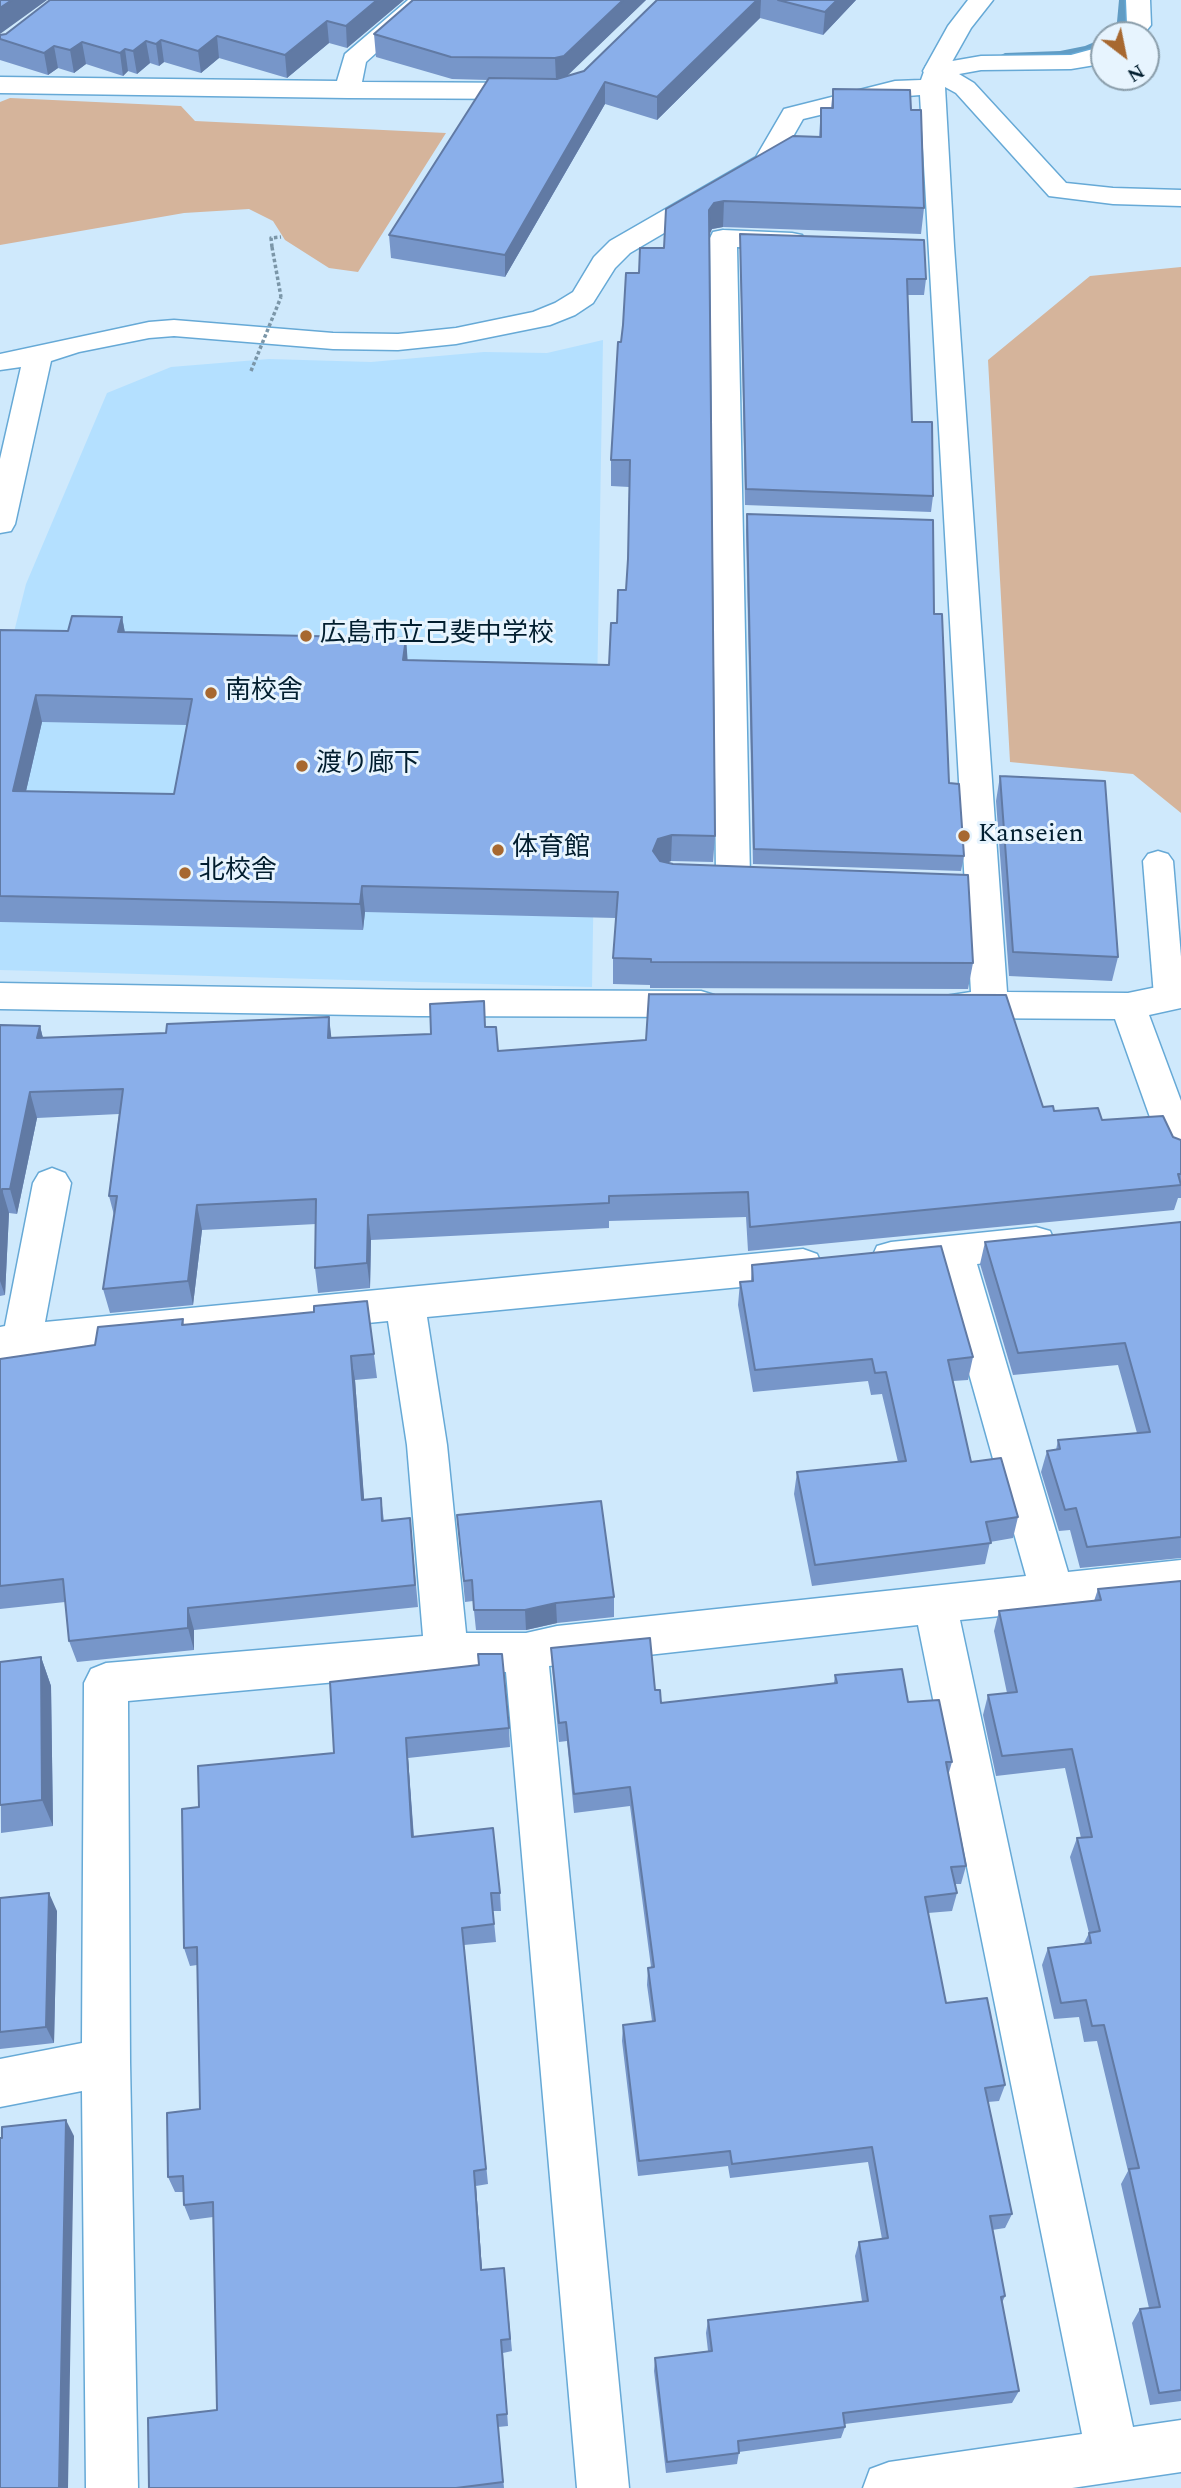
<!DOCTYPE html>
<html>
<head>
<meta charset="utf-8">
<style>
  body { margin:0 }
  #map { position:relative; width:1181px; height:2488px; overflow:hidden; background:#cfe9fc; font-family:Spectral,serif }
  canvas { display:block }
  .north { position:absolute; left:1090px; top:21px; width:70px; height:70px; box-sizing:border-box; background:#e7f4fe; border:2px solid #8b9eab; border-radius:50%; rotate:148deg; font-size:19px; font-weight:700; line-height:28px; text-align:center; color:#021e2f }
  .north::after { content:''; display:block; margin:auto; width:24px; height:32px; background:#a76830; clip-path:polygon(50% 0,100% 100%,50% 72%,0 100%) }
</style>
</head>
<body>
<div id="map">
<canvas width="1181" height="2488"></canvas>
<div class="north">N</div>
</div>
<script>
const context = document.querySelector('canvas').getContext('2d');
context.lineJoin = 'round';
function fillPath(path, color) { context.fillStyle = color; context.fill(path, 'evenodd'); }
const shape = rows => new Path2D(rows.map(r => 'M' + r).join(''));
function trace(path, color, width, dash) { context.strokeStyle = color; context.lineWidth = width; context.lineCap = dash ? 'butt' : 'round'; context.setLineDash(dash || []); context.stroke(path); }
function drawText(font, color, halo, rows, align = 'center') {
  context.font = font + ' Spectral,"Noto Sans JP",serif'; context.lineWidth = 6; context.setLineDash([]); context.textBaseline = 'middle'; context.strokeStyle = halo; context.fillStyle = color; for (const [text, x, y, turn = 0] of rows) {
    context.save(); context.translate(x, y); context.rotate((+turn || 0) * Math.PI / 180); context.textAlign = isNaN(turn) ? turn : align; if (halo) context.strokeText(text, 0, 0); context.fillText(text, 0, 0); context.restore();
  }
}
const built = shape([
  [603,340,592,987,0,970,0,688,26,584,107,393,171,367,269,359,371,362,484,352,547,353]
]);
const green = shape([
  [10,98,181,106,195,121,446,133,358,272,329,268,285,240,273,221,249,209,184,213,0,245,0,102],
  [1181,267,1181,813,1133,774,1010,762,988,360,1090,276]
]);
const stream = shape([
  [1119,0,1129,0,1129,22,1118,35,1106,35,1117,22,1119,0],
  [1104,38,1104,45,1092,51,1060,57,1005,59,999,56,1005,53,1060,51,1085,46,1104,38]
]);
const path = shape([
  [272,247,281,297]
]);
const service = shape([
  [1158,851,1168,854,1173,861,1181,957,1181,1002,1169,1007,1158,1004,1154,996,1143,861,1148,854,1158,851]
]);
const minor = shape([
  [408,0,435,0,366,62,362,82,533,83,542,86,546,91,542,96,533,99,348,98,0,93,0,77,337,81,345,54,408,0],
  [1126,0,1150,0,1151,25,1143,35,1118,35,1127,24,1126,0],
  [1104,46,1104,63,1095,65,1071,69,981,70,959,74,974,83,1066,183,1113,188,1181,190,1181,206,1113,204,1049,196,956,93,945,87,954,246,1007,992,1128,993,1181,982,1181,1008,1149,1015,1181,1101,1181,1166,1168,1161,1162,1151,1115,1019,958,1018,945,1014,940,1005,945,996,971,992,920,95,895,97,803,119,775,168,630,253,615,268,593,303,575,315,550,325,456,344,398,350,333,349,174,336,149,338,79,352,51,361,15,524,11,531,0,533,0,459,21,367,0,370,0,354,149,322,174,320,333,333,398,334,456,328,533,312,555,303,573,292,594,257,610,241,756,157,784,109,895,81,921,80,926,66,935,64,981,56,1071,55,1104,46],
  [723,230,792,233,802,235,805,241,802,247,792,249,737,247,750,878,745,887,733,890,721,887,716,878,710,238,713,232,723,230],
  [0,983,418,990,701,991,714,995,719,1004,714,1013,701,1017,418,1016,0,1009,0,983],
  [52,1168,65,1173,71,1183,45,1322,803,1249,817,1254,822,1265,817,1276,803,1281,427,1317,447,1445,466,1633,526,1633,557,1626,1026,1576,939,1267,891,1272,877,1268,872,1257,877,1246,891,1242,1036,1227,1050,1231,1055,1242,1050,1253,1036,1257,977,1264,1068,1572,1181,1560,1181,1598,960,1620,1133,2427,1181,2420,1181,2472,1072,2488,863,2488,870,2469,889,2462,1082,2434,918,1625,549,1666,629,2488,577,2488,506,1672,446,1672,128,1701,130,2062,138,2488,86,2488,82,2091,0,2107,0,2059,82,2043,84,1683,91,1669,106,1663,423,1636,407,1445,388,1321,0,1359,0,1327,5,1326,33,1183,39,1173,52,1168]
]);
const tertiary = shape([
  [968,0,993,0,971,28,944,76,935,78,926,76,923,71,948,26,968,0]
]);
const pathBridge = shape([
  [272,247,271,238,281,237],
  [251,371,281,297]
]);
const wall = shape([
  [50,0,404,0,347,48,329,43,287,78,219,58,201,73,164,62,159,66,150,63,137,74,128,71,123,76,86,64,74,73,58,68,48,75,0,60,0,35,6,34],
  [413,0,646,0,566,76,584,71,657,0,856,0,823,35,760,18,657,120,605,104,505,277,391,258,389,235,488,80,452,79,376,57,374,34],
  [833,89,911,110,924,208,921,234,723,227,712,229,709,235,715,836,713,862,671,861,667,863,973,963,968,989,650,988,650,985,613,984,613,958,616,918,365,912,363,930,0,922,0,630,68,631,122,617,125,633,406,638,407,661,609,665,617,623,626,590,628,559,629,487,611,486,611,460,621,342,639,273,664,248,666,209,819,137,821,108,831,108],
  [42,722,187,725,174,794,26,791],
  [740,234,926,279,924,295,908,295,912,422,933,496,931,512,745,505,740,250],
  [747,514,934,614,949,783,964,856,961,871,753,864,746,530],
  [1000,776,1118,957,1112,981,1009,976,996,801],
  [329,1017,331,1038,431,1034,485,1027,498,1051,1043,1107,1054,1111,1102,1120,1173,1137,1181,1140,1181,1198,1178,1198,1174,1210,748,1251,746,1217,609,1221,609,1228,371,1240,370,1288,318,1293,315,1268,316,1224,202,1230,193,1305,110,1313,103,1289,114,1215,109,1196,119,1114,37,1118,17,1214,9,1213,5,1295,0,1296,0,1025,40,1026,43,1038,166,1033],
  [1181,1222,1181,1558,1080,1568,1070,1530,1059,1531,1041,1472,1047,1451,1056,1450,1058,1440,1137,1433,1118,1365,1013,1375,980,1264,985,1242],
  [752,1265,973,1357,968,1380,953,1381,971,1462,1018,1517,1013,1538,990,1542,985,1564,812,1586,794,1494,797,1472,898,1462,882,1394,871,1395,868,1381,753,1392,738,1305,740,1282,751,1281],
  [367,1301,377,1378,355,1380,364,1500,381,1498,384,1521,412,1541,418,1607,194,1630,194,1650,77,1662,69,1641,65,1602,0,1609,0,1359,95,1345,183,1319,184,1325,314,1312],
  [457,1515,614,1597,614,1617,557,1623,526,1630,476,1630,473,1601,465,1602],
  [1181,1581,1181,2401,1150,2405,1132,2323,1140,2309,1149,2308,1121,2184,1128,2171,1097,2041,1084,2042,1079,2017,1054,2019,1042,1965,1048,1948,1084,1943,1089,1933,1070,1857,1077,1838,1081,1838,1065,1768,996,1776,983,1715,988,1695,1007,1693,994,1631,999,1611,1094,1601,1098,1589],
  [551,1648,655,1690,661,1703,834,1683,835,1675,908,1702,952,1762,948,1776,966,1866,961,1884,955,1884,957,1893,952,1911,928,1913,946,2003,1005,2085,999,2101,988,2102,1012,2214,1005,2228,992,2230,1005,2296,1002,2303,1019,2391,1012,2403,845,2424,845,2427,841,2438,739,2452,737,2464,666,2473,654,2371,655,2358,708,2351,706,2333,708,2320,862,2301,855,2256,859,2242,882,2239,868,2162,730,2178,728,2166,638,2176,622,2041,623,2025,652,2021,647,1985,648,1968,651,1967,630,1806,574,1813,567,1741,559,1742,552,1668],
  [41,1657,51,1686,53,1826,1,1833,0,1662],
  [330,1682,509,1728,510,1747,408,1758,414,1837,500,1893,501,1911,493,1911,496,1942,464,1945,488,2184,476,2186,482,2270,504,2268,512,2351,503,2353,508,2426,498,2427,504,2488,149,2488,217,2410,213,2217,190,2220,184,2205,183,2192,175,2192,168,2177,200,2109,197,1965,190,1966,184,1948,199,1807,334,1753],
  [0,1898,57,1911,54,2043,0,2049]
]);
const shadedWall = shape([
  [12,0,47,0,0,34,0,8],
  [377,0,404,0,347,48,346,26],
  [623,0,646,0,564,79,556,80,555,58],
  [757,0,761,0,760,18,657,120,657,97],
  [837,0,856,0,823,35,825,12],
  [327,21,329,43,287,78,285,55],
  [217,36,219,58,201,73,198,51],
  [161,40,164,62,159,66,156,44],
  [146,41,150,63,137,74,133,51],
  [82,42,86,64,74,73,70,50],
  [54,46,58,68,48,75,44,53],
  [125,49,128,71,123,76,120,53],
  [605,82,605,104,505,277,505,255],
  [724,201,723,227,712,229,708,237,709,210,714,203],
  [122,617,127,644,118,632],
  [406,638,408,665,403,660],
  [36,695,42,722,20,817,13,791],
  [672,835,671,861,658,866,653,851,658,839],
  [362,886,365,912,363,930,360,904],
  [329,1017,332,1043,328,1038],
  [40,1026,46,1051,37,1038],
  [30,1092,37,1118,17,1214,10,1189],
  [2,1189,9,1213,5,1295,0,1281,0,1217],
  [197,1205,202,1230,193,1305,188,1281],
  [368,1215,371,1240,370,1288,367,1263],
  [351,1356,355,1380,366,1523,362,1500],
  [556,1603,557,1623,526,1630,525,1610],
  [188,1608,194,1630,194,1650,188,1628],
  [41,1657,51,1686,53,1826,42,1800],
  [406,1738,408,1758,415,1856,412,1837],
  [49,1893,57,1911,54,2043,46,2027],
  [66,2120,74,2136,68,2488,59,2488],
  [474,2171,476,2186,483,2284,481,2270]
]);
const building = shape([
  [0,0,12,0,0,8,0,0],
  [50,0,377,0,346,26,327,21,285,55,217,36,198,51,161,40,156,44,146,41,133,51,125,49,120,53,82,42,70,50,54,46,44,53,0,39,0,35,6,34,50,0],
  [413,0,623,0,564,56,555,58,451,57,374,34,413,0],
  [657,0,757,0,657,97,605,82,505,255,389,235,489,78,557,79,584,71,657,0],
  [778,0,837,0,825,12,778,0],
  [833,89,910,90,911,110,921,110,924,208,724,201,714,203,709,210,715,836,672,835,658,839,653,851,660,861,673,864,968,875,973,963,651,962,651,959,613,958,618,892,362,886,360,904,0,896,0,630,68,631,72,616,122,617,118,632,406,638,403,660,609,665,611,623,617,623,618,590,626,590,628,559,630,460,611,460,618,342,621,342,623,325,626,273,639,273,640,248,664,248,666,209,793,136,821,137,821,108,833,108,833,89],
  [36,695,192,699,174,794,13,791,36,695],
  [740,234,924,240,926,279,907,279,912,422,932,422,933,496,746,489,740,234],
  [747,514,933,520,934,614,942,614,949,783,959,784,964,856,754,849,747,514],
  [1000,776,1105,781,1118,957,1013,952,1000,776],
  [649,994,1006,995,1043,1107,1053,1106,1054,1111,1098,1108,1102,1120,1163,1116,1173,1137,1181,1140,1181,1174,1178,1174,1181,1185,750,1227,748,1192,609,1196,609,1203,368,1215,367,1263,315,1268,316,1199,197,1205,188,1281,103,1289,117,1196,109,1196,123,1089,30,1092,10,1189,2,1189,0,1217,0,1025,40,1026,37,1038,166,1033,167,1024,329,1017,328,1038,431,1034,430,1004,484,1001,485,1027,496,1027,498,1051,646,1040,649,994],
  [1181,1222,1181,1537,1087,1547,1076,1508,1065,1510,1047,1451,1060,1449,1058,1440,1150,1432,1125,1343,1018,1353,985,1242,1181,1222],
  [941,1246,973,1357,948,1360,971,1462,1001,1458,1018,1517,986,1522,991,1543,815,1565,797,1472,906,1461,886,1372,875,1373,872,1359,755,1370,740,1282,753,1281,752,1265,941,1246],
  [367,1301,374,1354,351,1356,362,1500,381,1498,382,1521,410,1518,415,1585,188,1608,188,1628,69,1641,63,1579,0,1586,0,1359,95,1345,98,1327,183,1319,182,1325,314,1312,314,1306,367,1301],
  [601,1501,614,1597,556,1603,525,1610,474,1610,472,1580,464,1581,457,1515,601,1501],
  [1181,1581,1181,2390,1159,2393,1140,2309,1160,2307,1129,2169,1139,2168,1104,2025,1092,2026,1086,2000,1061,2003,1048,1948,1091,1943,1089,1933,1100,1931,1077,1838,1092,1837,1072,1749,1002,1756,988,1695,1017,1692,999,1611,1101,1600,1098,1589,1181,1581],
  [650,1638,655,1690,660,1690,661,1703,837,1683,835,1675,902,1669,908,1702,939,1700,952,1762,946,1762,966,1866,951,1867,957,1893,925,1897,946,2003,987,1998,1005,2085,985,2088,1012,2214,990,2216,1005,2296,1001,2297,1019,2391,843,2413,845,2427,738,2441,739,2453,667,2462,655,2358,712,2351,708,2320,868,2301,859,2242,888,2238,872,2147,732,2164,730,2151,639,2161,623,2025,655,2021,648,1968,654,1967,630,1787,574,1794,566,1722,559,1723,551,1648,650,1638],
  [478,1654,502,1654,509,1728,406,1738,412,1837,493,1828,500,1893,491,1893,494,1924,462,1928,486,2169,474,2171,481,2270,504,2268,510,2339,501,2340,507,2414,497,2415,503,2482,456,2488,149,2488,148,2418,217,2410,213,2202,184,2205,183,2176,168,2177,167,2113,200,2109,197,1947,184,1948,182,1809,199,1807,198,1766,334,1753,330,1682,479,1665,478,1654],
  [41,1657,42,1800,0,1805,0,1662,41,1657],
  [49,1893,46,2027,0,2032,0,1898,49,1893],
  [66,2120,59,2488,0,2488,0,2138,2,2138,2,2127,66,2120]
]);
const markers = [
  [306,636,7,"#a76830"],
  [211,693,7,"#a76830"],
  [302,766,7,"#a76830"],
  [964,836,7,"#a76830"],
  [498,850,7,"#a76830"],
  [185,873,7,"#a76830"]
];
const poiNames = [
  ["広島市立己斐中学校",320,636],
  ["南校舎",225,693],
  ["渡り廊下",316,766],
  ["Kanseien",978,836],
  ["体育館",512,850],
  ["北校舎",199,873]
];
fillPath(built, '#b4e0ff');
fillPath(green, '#d5b49b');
fillPath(stream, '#619cc4');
trace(service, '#66a9d6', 3);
trace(minor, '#66a9d6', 3);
trace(tertiary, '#66a9d6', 3);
trace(path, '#7b96a8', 3.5, [3.5, 2.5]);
fillPath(service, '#fff');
fillPath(minor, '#fff');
fillPath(tertiary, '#fff');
trace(pathBridge, '#7b96a8', 3.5, [3.5, 2.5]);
fillPath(wall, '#7796c9');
fillPath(shadedWall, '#617aa4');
fillPath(building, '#8aafea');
trace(building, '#617aa4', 2);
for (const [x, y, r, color] of markers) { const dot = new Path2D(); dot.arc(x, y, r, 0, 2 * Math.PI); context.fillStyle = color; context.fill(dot); trace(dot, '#e7f4fe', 2.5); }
drawText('26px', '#021e2f', '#e7f4fe', poiNames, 'left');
</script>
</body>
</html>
